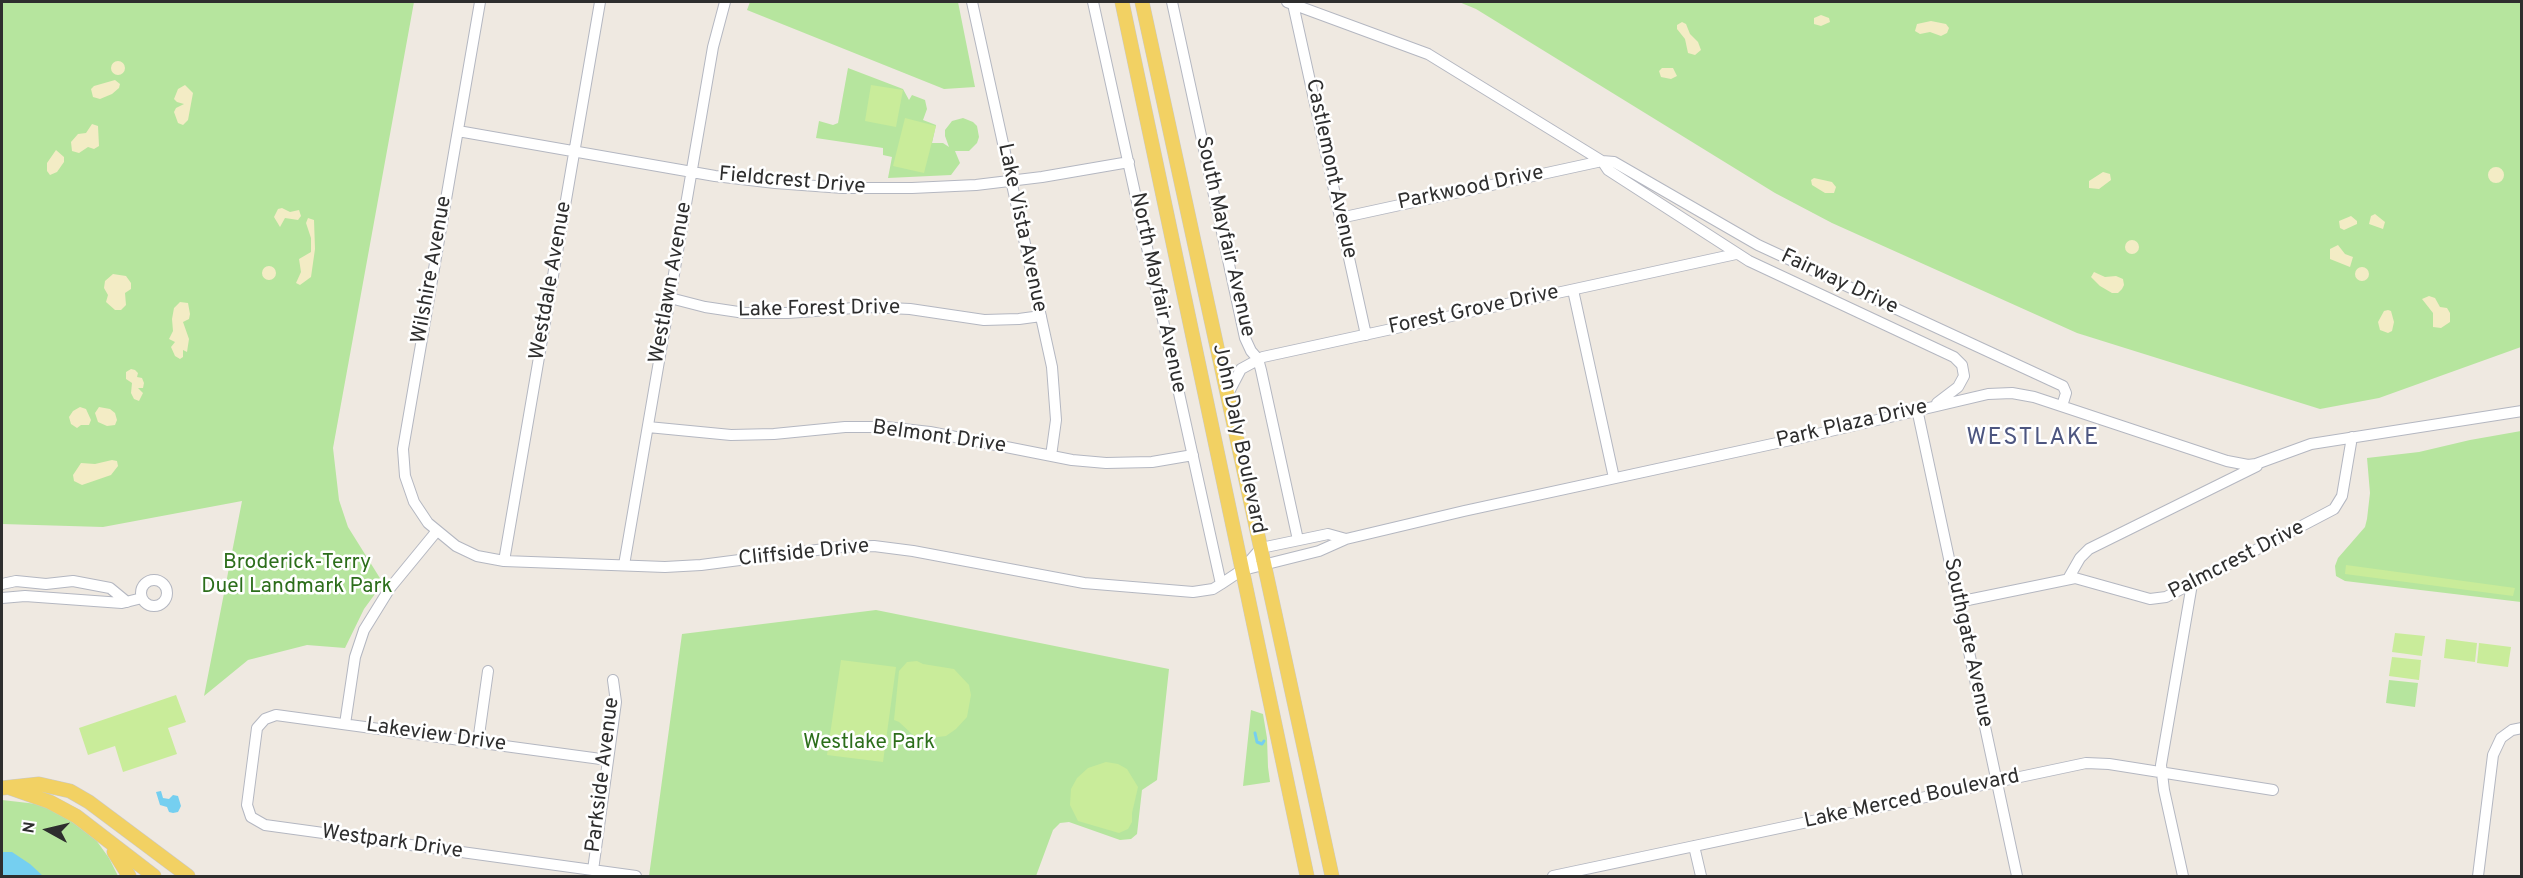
<!DOCTYPE html>
<html>
<head>
<meta charset="utf-8">
<style>
  body { margin:0 }
  #map { position:relative; width:2523px; height:878px; overflow:hidden; background:#efe9e1; font-family:Overpass,sans-serif }
  canvas { display:block }
  .frame { position:absolute; inset:0; border:3px solid #2e2e2e; pointer-events:none }
  .north { position:absolute; left:18px; top:800px; width:60px; height:60px; -webkit-text-stroke:4px #fff; paint-order:stroke; rotate:278deg; font-size:16px; font-weight:700; line-height:24px; text-align:center; color:#2e2e2e }
  .north::after { content:''; display:block; margin:auto; width:21px; height:27px; background:#2e2e2e; clip-path:polygon(50% 0,100% 100%,50% 72%,0 100%) }
</style>
</head>
<body>
<div id="map">
<canvas width="2523" height="878"></canvas>
<div class="frame"></div>
<div class="north">N</div>
</div>
<script>
const context = document.querySelector('canvas').getContext('2d');
context.lineJoin = 'round';
function fillPath(path, color) { context.fillStyle = color; context.fill(path, 'evenodd'); }
const shape = rows => new Path2D(rows.map(r => 'M' + r).join(''));
function trace(path, color, width, dash) { context.strokeStyle = color; context.lineWidth = width; context.lineCap = dash ? 'butt' : 'round'; context.setLineDash(dash || []); context.stroke(path); }
function drawText(font, color, halo, rows, align = 'center') {
  context.font = font + ' Overpass,sans-serif'; context.lineWidth = 5; context.setLineDash([]); context.textBaseline = 'middle'; context.strokeStyle = halo; context.fillStyle = color; for (const [text, x, y, turn = 0] of rows) {
    context.save(); context.translate(x, y); context.rotate((+turn || 0) * Math.PI / 180); context.textAlign = isNaN(turn) ? turn : align; if (halo) context.strokeText(text, 0, 0); context.fillText(text, 0, 0); context.restore();
  }
}
const green = shape([
  [2,2,414,2,333,448,339,500,348,527,383,583,364,609,345,648,307,645,248,660,204,696,242,501,103,527,2,524],
  [750,2,958,2,975,87,944,89,747,10],
  [1459,2,2521,2,2521,347,2379,398,2320,409,2077,333,1832,223,1775,193,1476,9],
  [848,68,903,89,909,100,912,95,925,100,927,109,923,120,936,125,932,143,943,143,949,147,945,136,945,130,952,121,963,118,973,122,977,126,979,137,977,143,969,151,955,151,960,163,951,175,888,178,892,157,883,155,883,148,816,138,819,121,833,125,838,123],
  [2521,431,2521,602,2345,581,2336,576,2335,566,2338,558,2365,527,2367,519,2370,493,2367,458,2419,452,2470,440],
  [876,610,1169,669,1157,780,1142,790,1137,834,1131,839,1120,840,1069,822,1060,823,1053,830,1036,876,649,876,682,634],
  [2389,680,2418,683,2415,707,2386,703],
  [1251,710,1263,714,1267,738,1268,767,1270,782,1243,786],
  [2,800,37,804,62,814,96,840,109,858,118,876,2,876]
]);
const sand = shape([
  [1821,15,1829,18,1830,22,1821,26,1814,24,1814,18],
  [1931,21,1946,24,1949,28,1947,33,1941,36,1930,32,1920,34,1915,31,1917,24],
  [1682,22,1686,24,1690,34,1698,42,1701,50,1695,55,1688,53,1685,39,1677,29,1677,25],
  '111 68a7 7 0 1 1 14 0a7 7 0 1 1-14 0Z',
  [1662,68,1673,68,1677,76,1671,79,1661,77,1659,71],
  [115,80,120,84,119,88,112,94,100,99,93,97,91,89,94,86],
  [185,85,193,93,188,120,183,125,178,123,174,112,176,108,184,104,177,102,174,99,178,89],
  [92,124,98,126,99,146,94,149,88,147,79,153,72,151,71,142,78,134,86,133],
  [56,150,64,157,64,162,57,172,50,175,47,171,47,163],
  '2488 175a8 8 0 1 1 16 0a8 8 0 1 1-16 0Z',
  [2103,172,2110,174,2111,180,2099,189,2089,188,2089,181],
  [1814,178,1832,182,1836,187,1834,193,1825,193,1812,185,1811,180],
  [282,208,290,212,299,210,301,216,298,220,285,218,280,227,274,217,278,209],
  [2375,214,2385,222,2383,229,2369,224,2371,216],
  [2351,216,2357,221,2357,224,2344,230,2340,228,2339,221],
  [308,218,314,220,315,249,311,277,300,285,296,283,301,272,299,259,311,252,311,238,306,223],
  '2125 247a7 7 0 1 1 14 0a7 7 0 1 1-14 0Z',
  [2338,245,2345,254,2353,257,2350,267,2330,259,2330,249],
  '262 273a7 7 0 1 1 14 0a7 7 0 1 1-14 0Z',
  '2355 274a7 7 0 1 1 14 0a7 7 0 1 1-14 0Z',
  [2094,272,2105,277,2116,276,2123,279,2124,285,2122,289,2118,293,2112,293,2100,286,2091,277],
  [113,274,126,276,131,283,131,289,125,293,126,305,121,310,115,310,106,302,108,295,104,288,105,281],
  [2429,296,2435,298,2440,307,2447,308,2450,313,2450,322,2441,328,2433,327,2433,313,2422,299],
  [180,302,188,303,190,314,189,319,183,322,189,339,187,352,183,350,183,357,180,359,175,356,171,347,175,342,169,339,173,331,172,319,174,308],
  [2388,310,2391,311,2394,322,2392,331,2388,333,2380,330,2378,322,2384,311],
  [131,369,135,370,138,373,137,377,142,378,144,383,143,388,138,388,143,393,139,401,134,399,131,393,132,383,126,379,126,372],
  [80,407,86,409,91,420,89,425,81,425,77,428,71,424,69,417,73,411],
  [99,407,110,409,115,413,117,420,115,425,107,426,98,422,95,413],
  [112,460,117,461,118,466,111,475,82,485,74,481,73,475,81,463,95,464]
]);
const pitch = shape([
  [871,85,903,90,896,127,865,121],
  [905,118,936,126,924,173,893,166],
  [2346,565,2515,588,2513,596,2345,574],
  [2395,633,2425,636,2422,656,2392,652],
  [2446,639,2477,643,2475,662,2444,658],
  [2479,643,2511,647,2508,667,2477,663],
  [2392,657,2421,660,2419,680,2389,676],
  [841,660,896,667,883,762,827,755],
  [917,661,923,664,954,669,969,685,971,695,967,717,956,729,946,736,922,739,913,735,899,722,894,720,899,671,907,662],
  [176,695,186,722,168,728,177,754,123,772,115,746,88,755,79,728],
  [1106,762,1118,764,1127,769,1138,787,1132,813,1132,822,1128,829,1119,833,1078,821,1070,805,1071,789,1077,778,1088,768]
]);
const water = shape([
  [161,791,163,798,169,799,173,795,178,796,181,806,178,812,173,813,169,812,167,807,160,805,156,792],
  [2,852,12,852,30,864,43,876,2,876]
]);
const stream = shape([
  [1255,733,1257,742,1262,744,1264,741]
]);
const minor = shape([
  [480,2,403,449,405,476,414,502,428,523,456,546,477,556,504,561,665,567,701,565,840,547,874,546,913,551,1084,583,1193,592,1213,589,1221,584,1242,570,1261,548,1328,534,1346,539],
  [972,2,1052,367,1056,420,1051,456],
  [1093,2,1221,584],
  [1172,2,1245,338,1251,351,1258,359,1261,370,1298,540],
  [1287,2,1428,54,1602,161,1608,170,1749,261,1954,357,1962,365,1964,376,1958,387,1937,403],
  [1293,4,1366,335],
  [458,131,715,176,775,183,843,188,912,188,976,185,1042,177,1129,162],
  [1340,218,1602,161,1614,162,1758,245,2063,386,2066,393,2062,406],
  [1573,290,1614,478],
  [670,298,705,307,745,313,788,313,867,307,910,309,984,320,1019,319,1041,316],
  [1228,394,1241,369,1263,357,1736,254],
  [1917,409,2017,876],
  [648,427,731,435,774,434,845,427,886,427,930,432,1072,460,1106,463,1152,462,1193,455],
  [504,561,600,2],
  [624,565,713,47,725,2],
  [1243,570,1319,551,1346,539,1464,511,1809,436,1988,394,2012,393,2034,397,2227,461,2248,465,2256,464,2311,444,2522,411],
  [2068,579,2080,558,2089,549,2257,466],
  '141 593a13 13 0 1 1 26 0a13 13 0 1 1-26 0Z',
  [2,584,16,581,46,584,73,581,110,588,127,602],
  [2,598,25,596,122,603,142,598],
  [1958,602,2075,578,2150,599,2166,597,2334,509,2342,496,2352,437],
  [345,724,355,657,364,630,390,588,436,532],
  [478,742,488,671],
  [608,760,276,715,265,719,257,728,247,805,251,817,265,825,636,876],
  [1694,846,1701,876],
  [593,870,616,702,613,680],
  [1553,876,2086,763,2109,764,2273,790],
  [2183,876,2164,790,2161,765,2192,584],
  [2478,876,2493,755,2501,738,2512,730,2522,728]
]);
const major = shape([
  [1122,2,1307,876],
  [1142,2,1332,876],
  [2,788,39,784,70,791,89,802,188,876],
  [10,788,50,802,76,816,154,876],
  [114,852,129,876]
]);
const streetNames = [
  ["Castlemont Avenue",1330,169,78],
  ["Fieldcrest Drive",792,182,5],
  ["Parkwood Drive",1471,189,-12],
  ["Lake Vista Avenue",1021,228,78],
  ["South Mayfair Avenue",1224,237,77],
  ["Wilshire Avenue",433,270,-80],
  ["Westdale Avenue",552,281,-80],
  ["Westlawn Avenue",672,283,-80],
  ["Fairway Drive",1839,283,25],
  ["North Mayfair Avenue",1157,293,78],
  ["Lake Forest Drive",819,310,-1],
  ["Forest Grove Drive",1474,311,-12],
  ["Park Plaza Drive",1852,425,-13],
  ["Belmont Drive",939,438,8],
  ["John Daly Boulevard",1238,439,78],
  ["Cliffside Drive",804,554,-6],
  ["Palmcrest Drive",2237,561,-27],
  ["Southgate Avenue",1967,643,78],
  ["Lakeview Drive",436,736,8],
  ["Parkside Avenue",604,775,-83],
  ["Lake Merced Boulevard",1912,800,-12],
  ["Westpark Drive",392,843,8]
];
const parkNames = [
  ["Broderick-Terry",297,564],
  ["Duel Landmark Park",297,588],
  ["Westlake Park",869,744]
];
const quarterNames = [
  ["WESTLAKE",2033,439]
];
fillPath(green, '#b6e59e');
fillPath(sand, '#f3ecc5');
fillPath(pitch, '#c9ec9a');
fillPath(water, '#75cff0');
trace(stream, '#75cff0', 3);
trace(minor, '#b4b7c1', 12);
trace(major, '#c9c9c9', 15);
trace(minor, '#fff', 10);
trace(major, '#f2d163', 14);
drawText('21px', '#2e2e2e', '#fff', streetNames);
drawText('21px', '#2c6e1b', '#fff', parkNames);
context.letterSpacing = '1.5px';
drawText('24px', '#4d5680', '#fff', quarterNames);
context.letterSpacing = '0px';
</script>
</body>
</html>
